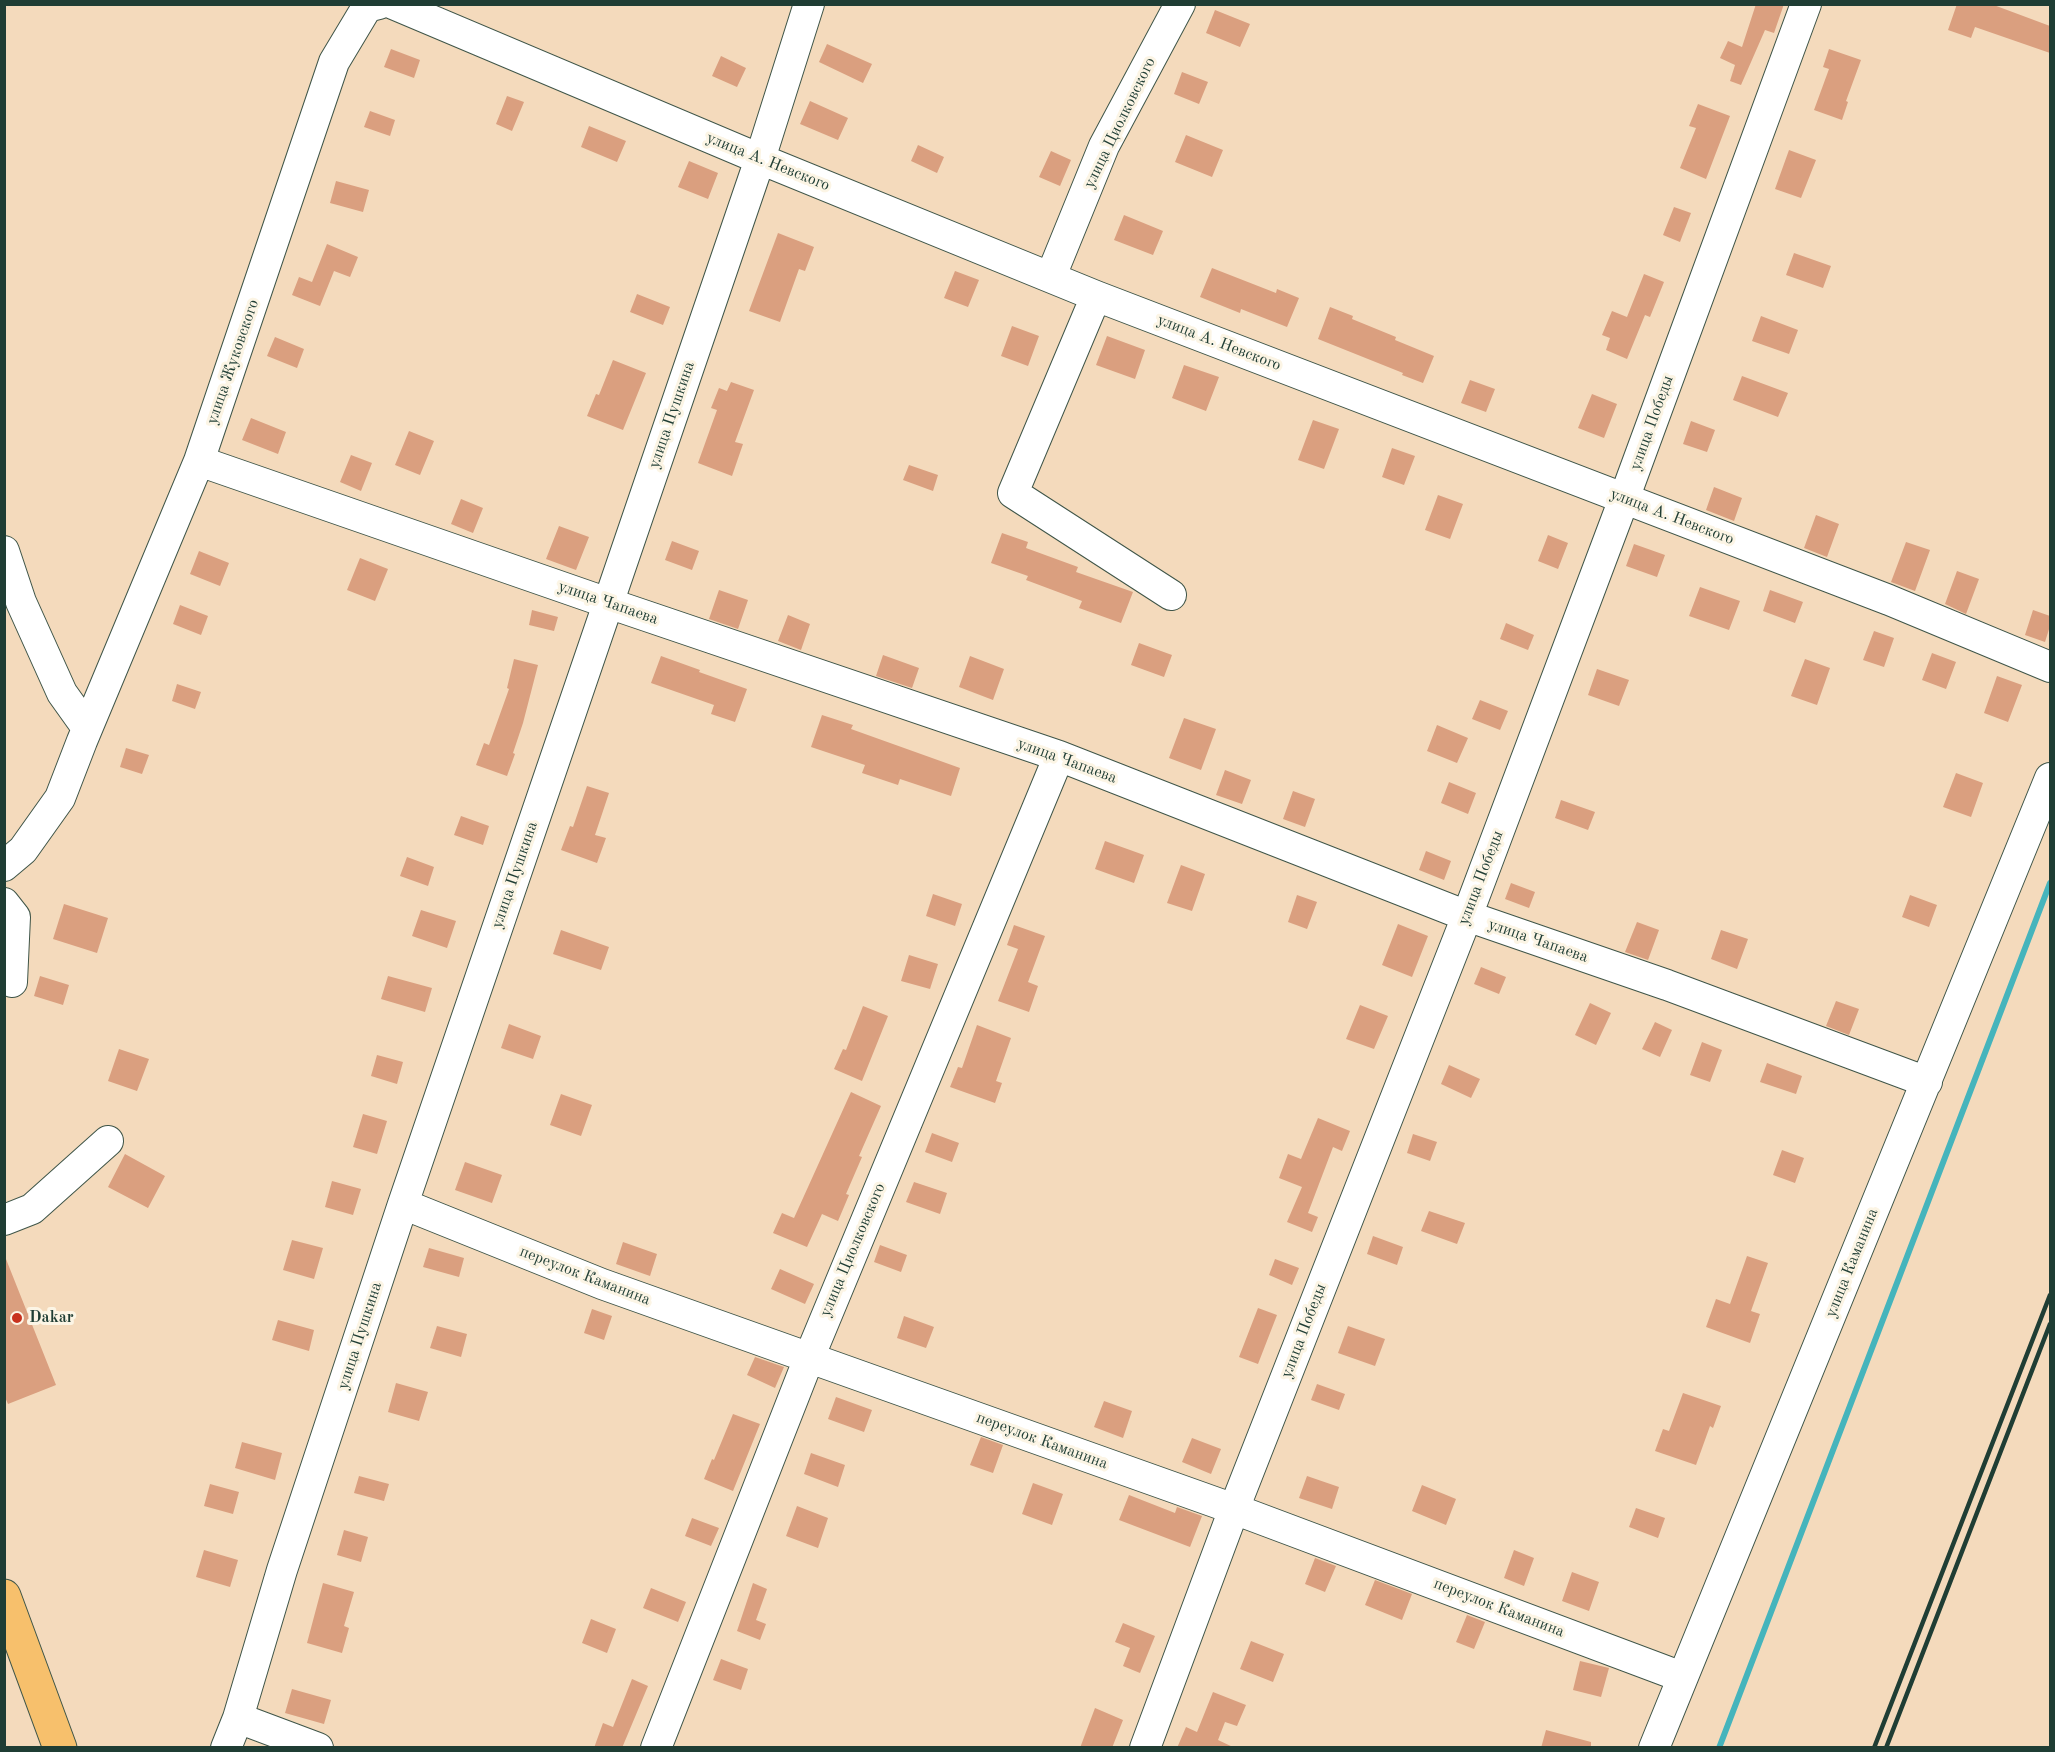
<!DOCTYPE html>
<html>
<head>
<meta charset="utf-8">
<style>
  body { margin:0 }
  #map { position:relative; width:2055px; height:1752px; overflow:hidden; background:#f4dabc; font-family:"Old Standard TT",serif }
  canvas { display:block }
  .frame { position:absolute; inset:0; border:6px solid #1f3d34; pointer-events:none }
</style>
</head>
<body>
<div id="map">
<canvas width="2055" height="1752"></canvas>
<div class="frame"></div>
</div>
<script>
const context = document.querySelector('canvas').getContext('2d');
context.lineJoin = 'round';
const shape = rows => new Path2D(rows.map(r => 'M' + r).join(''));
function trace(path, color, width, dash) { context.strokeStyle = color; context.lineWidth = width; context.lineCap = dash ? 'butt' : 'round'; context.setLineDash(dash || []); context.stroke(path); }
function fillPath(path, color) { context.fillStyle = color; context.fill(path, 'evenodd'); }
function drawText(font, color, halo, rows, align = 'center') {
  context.font = font + ' "Old Standard TT",serif'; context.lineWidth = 6; context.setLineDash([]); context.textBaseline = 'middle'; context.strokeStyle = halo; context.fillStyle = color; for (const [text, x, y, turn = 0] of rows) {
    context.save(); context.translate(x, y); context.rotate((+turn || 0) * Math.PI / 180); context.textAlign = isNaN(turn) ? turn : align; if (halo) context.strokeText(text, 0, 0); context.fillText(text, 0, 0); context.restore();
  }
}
const stream = shape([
  [1719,1748,2050,883]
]);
const building = shape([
  [1756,4,1784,4,1774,33,1765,30,1741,85,1730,81,1735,65,1720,58,1728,41,1742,47],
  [1957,4,1991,4,2050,26,2050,53,1975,27,1971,38,1948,30],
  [1215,10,1250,24,1240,47,1206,33],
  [827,44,872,64,863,83,819,62],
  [391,49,420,60,414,78,384,67],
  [1829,49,1861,60,1846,101,1848,102,1842,120,1814,110,1829,69,1823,67],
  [721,56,746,68,737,87,712,76],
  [1182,72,1208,82,1199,104,1174,94],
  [507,96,524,102,512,131,496,124],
  [810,101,848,118,838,140,800,124],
  [1698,104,1730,116,1706,179,1680,168,1696,128,1689,126],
  [370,111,395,120,390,136,364,127],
  [589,126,626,141,617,162,581,147],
  [1186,135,1223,150,1212,177,1175,162],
  [918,145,944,157,937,173,911,161],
  [1789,150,1816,160,1801,198,1775,189],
  [1051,151,1071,160,1060,186,1039,177],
  [689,161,718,173,708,199,678,187],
  [336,181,369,190,363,212,330,203],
  [1674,207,1691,213,1680,242,1663,235],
  [1124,215,1163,231,1153,255,1114,240],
  [778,233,814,247,805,271,799,269,780,322,749,311],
  [327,244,358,257,350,277,334,271,320,306,292,295,299,277,312,282],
  [1794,253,1831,266,1823,288,1786,275],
  [1212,268,1276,293,1277,289,1299,298,1287,327,1241,309,1240,313,1200,297],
  [955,271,979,280,968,307,944,298],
  [1644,274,1664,282,1650,317,1645,315,1627,359,1606,350,1610,338,1602,335,1612,311,1627,317],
  [637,294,670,307,663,325,630,312],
  [1330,307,1353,316,1352,319,1396,337,1395,340,1434,356,1423,383,1402,375,1403,373,1318,339],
  [1761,316,1798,330,1789,354,1752,341],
  [1012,326,1039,336,1028,366,1001,356],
  [1107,336,1145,350,1135,379,1096,365],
  [275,337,304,349,297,368,267,356],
  [613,360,646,373,623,430,587,416,596,394,599,395],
  [1184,365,1219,377,1206,411,1172,398],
  [1742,376,1788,393,1778,417,1733,400],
  [1470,380,1495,389,1486,412,1461,403],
  [731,382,754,390,735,442,743,444,732,476,698,463,717,410,711,408,719,388,727,391],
  [1592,394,1617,404,1604,438,1578,428],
  [251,418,286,432,278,454,242,440],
  [1313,420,1339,429,1324,469,1298,460],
  [1691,421,1715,430,1707,452,1683,444],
  [409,431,434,441,420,475,395,465],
  [1392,448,1415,456,1404,485,1382,477],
  [351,455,372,463,361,491,340,482],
  [909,465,938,475,933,491,903,480],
  [1714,487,1742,498,1734,521,1706,510],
  [1438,495,1463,504,1450,539,1425,530],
  [461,499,483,508,473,533,451,524],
  [1816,515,1839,524,1827,557,1804,548],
  [559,526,589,537,576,570,546,559],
  [1002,533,1028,542,1026,548,1078,567,1076,572,1133,592,1121,623,1079,608,1082,601,1026,580,1028,576,991,563],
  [1548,535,1568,543,1558,569,1538,561],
  [672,541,699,551,692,570,665,560],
  [1906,542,1930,550,1915,591,1891,582],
  [1634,544,1665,555,1657,577,1626,566],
  [199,551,229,563,220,586,190,574],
  [360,558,388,569,375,601,347,590],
  [1957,571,1979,579,1966,614,1945,604],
  [1700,587,1740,601,1729,630,1689,616],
  [719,590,748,600,738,629,709,619],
  [1770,590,1803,602,1795,623,1763,611],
  [180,605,208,616,201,635,173,624],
  [532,610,558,617,554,631,529,625],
  [2033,610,2050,616,2050,626,2045,642,2025,635],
  [788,615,810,624,801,650,778,641],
  [1506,623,1534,635,1528,650,1500,639],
  [1874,631,1894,638,1884,667,1863,660],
  [1139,643,1172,655,1164,677,1131,665],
  [1932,653,1956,662,1946,689,1922,680],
  [883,655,919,668,912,688,876,676],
  [661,656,700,670,699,672,747,689,735,722,711,714,714,705,651,683],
  [970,656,1004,669,993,700,959,687],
  [514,659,538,665,523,723,513,753,515,754,507,776,476,765,484,743,489,745,509,689,507,688],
  [1805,659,1830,668,1817,705,1791,696],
  [1597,669,1629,680,1619,706,1588,695],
  [1997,676,2022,685,2008,722,1984,713],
  [177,684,201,692,195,709,172,701],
  [1480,700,1508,711,1500,730,1472,719],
  [822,715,853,725,851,729,960,768,951,796,900,779,898,785,862,773,865,765,811,747],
  [1184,718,1216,729,1201,770,1169,758],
  [1437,725,1468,738,1457,763,1427,751],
  [126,748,149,755,142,774,120,767],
  [1225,770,1251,780,1242,804,1216,795],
  [1956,773,1983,783,1971,817,1943,807],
  [1449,782,1476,793,1468,814,1441,803],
  [587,786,609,793,595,835,606,838,597,863,561,850,570,826,573,827],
  [1293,791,1315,799,1305,827,1283,819],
  [1561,800,1595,812,1588,830,1555,818],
  [461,816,489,826,483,845,454,835],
  [1105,841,1144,855,1134,883,1095,869],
  [1426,851,1451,861,1444,880,1419,870],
  [407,857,434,867,428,886,400,876],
  [1181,865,1205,874,1192,911,1167,903],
  [1511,883,1535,892,1529,908,1505,899],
  [933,894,962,904,955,926,926,916],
  [1297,895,1317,902,1307,929,1288,922],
  [1910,895,1937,905,1929,927,1902,917],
  [64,904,108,918,97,953,53,939],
  [421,910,456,921,447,948,412,936],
  [1637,922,1659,930,1648,960,1625,952],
  [1398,924,1428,936,1412,977,1382,965],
  [1014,925,1045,936,1028,982,1038,986,1029,1012,998,1001,1018,949,1007,945],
  [561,930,609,947,601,970,553,954],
  [1721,930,1748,939,1737,969,1711,959],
  [909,955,938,964,930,989,901,981],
  [1481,967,1506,977,1499,994,1474,984],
  [40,976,69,985,63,1005,34,996],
  [388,976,432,988,425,1012,381,999],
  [1836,1001,1859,1009,1849,1035,1826,1026],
  [1590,1003,1611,1013,1596,1045,1575,1035],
  [1360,1005,1388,1016,1374,1049,1346,1039],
  [863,1006,888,1016,862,1081,834,1069,843,1049,846,1050],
  [1655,1022,1672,1030,1660,1057,1642,1049],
  [509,1024,541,1036,533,1059,501,1048],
  [977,1025,1011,1038,996,1081,1002,1083,995,1103,950,1087,958,1067,962,1068],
  [1702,1042,1722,1050,1710,1082,1690,1075],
  [119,1049,149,1059,137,1091,108,1081],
  [377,1055,403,1062,397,1084,371,1076],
  [1767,1063,1802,1076,1796,1094,1760,1082],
  [1449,1065,1480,1079,1471,1098,1441,1084],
  [851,1092,881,1106,859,1156,862,1157,846,1194,849,1195,838,1221,822,1214,807,1247,773,1233,782,1213,794,1218],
  [561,1094,592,1105,581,1136,550,1125],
  [363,1114,387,1121,377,1154,353,1147],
  [1318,1118,1350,1131,1342,1151,1333,1147,1308,1213,1318,1217,1312,1232,1287,1222,1302,1187,1279,1178,1288,1154,1301,1159],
  [932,1133,959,1143,952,1162,925,1152],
  [1413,1134,1437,1142,1430,1161,1407,1153],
  [1782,1150,1804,1158,1795,1183,1773,1175],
  [125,1154,165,1176,148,1208,108,1187],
  [465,1162,502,1175,492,1203,455,1190],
  [332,1181,361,1189,353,1215,325,1207],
  [914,1182,947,1193,940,1214,906,1202],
  [1429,1211,1465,1223,1457,1244,1421,1231],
  [1373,1236,1403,1247,1397,1265,1367,1254],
  [292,1240,323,1248,314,1279,283,1270],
  [623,1242,657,1254,650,1276,616,1264],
  [880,1245,907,1255,901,1272,874,1262],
  [429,1248,464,1258,459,1277,423,1267],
  [4,1254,56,1385,8,1404,4,1395],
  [1747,1256,1768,1263,1751,1311,1760,1314,1750,1343,1706,1327,1716,1299,1730,1304],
  [1275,1259,1299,1268,1292,1285,1269,1275],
  [780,1269,814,1284,805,1304,771,1289],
  [1258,1308,1277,1315,1258,1364,1239,1357],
  [592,1309,612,1316,604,1340,584,1333],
  [904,1316,934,1327,926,1348,897,1338],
  [278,1320,314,1330,309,1351,272,1340],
  [437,1326,467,1334,461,1357,430,1348],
  [1348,1326,1385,1339,1375,1366,1338,1353],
  [755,1357,784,1367,775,1388,747,1375],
  [396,1383,428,1392,419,1421,388,1412],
  [1317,1384,1345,1394,1339,1410,1311,1400],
  [1683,1393,1721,1406,1713,1428,1710,1426,1696,1465,1655,1451,1663,1429,1669,1431],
  [836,1397,872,1410,864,1432,828,1419],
  [1104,1401,1132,1411,1123,1438,1094,1427],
  [733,1414,760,1424,733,1491,704,1479,712,1459,714,1460],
  [981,1437,1003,1445,993,1473,970,1465],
  [1192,1438,1221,1449,1211,1474,1182,1462],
  [242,1442,282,1453,275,1480,235,1468],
  [811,1453,845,1465,838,1487,804,1474],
  [359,1476,389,1484,384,1501,354,1493],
  [1307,1476,1339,1487,1332,1509,1299,1498],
  [1033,1483,1063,1494,1052,1525,1022,1514],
  [210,1484,239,1492,233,1514,204,1506],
  [1422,1485,1456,1499,1446,1525,1412,1511],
  [1129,1495,1175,1513,1177,1507,1202,1516,1190,1547,1119,1520],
  [797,1506,828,1518,818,1548,786,1536],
  [1636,1508,1665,1518,1658,1538,1629,1527],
  [692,1518,719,1528,711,1546,685,1536],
  [344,1530,368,1537,361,1562,337,1555],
  [204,1550,238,1560,230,1587,196,1577],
  [1514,1550,1534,1558,1524,1586,1504,1578],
  [1315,1558,1336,1566,1325,1592,1305,1584],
  [1572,1572,1599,1582,1589,1611,1562,1601],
  [1375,1580,1412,1594,1402,1620,1365,1605],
  [323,1583,354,1592,344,1626,349,1628,342,1653,307,1643],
  [753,1583,767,1589,756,1620,766,1624,760,1640,737,1631],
  [651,1588,686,1602,678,1622,643,1608],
  [1467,1615,1485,1622,1474,1649,1456,1642],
  [591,1619,616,1629,607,1653,582,1643],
  [1123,1623,1155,1636,1140,1673,1123,1666,1130,1648,1115,1642],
  [1251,1641,1284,1654,1273,1682,1240,1669],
  [721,1659,748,1669,741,1690,713,1680],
  [1580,1661,1609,1668,1601,1697,1573,1690],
  [632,1679,648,1686,622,1748,594,1748,603,1723,613,1727],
  [292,1689,331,1700,324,1724,285,1713],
  [1213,1692,1246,1705,1237,1726,1225,1722,1218,1740,1235,1748,1177,1748,1186,1727,1197,1732],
  [1095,1708,1123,1720,1112,1748,1080,1748],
  [1546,1730,1591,1742,1591,1748,1541,1748]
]);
const minor = shape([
  [393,4,760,159,1096,296,1889,600,2050,667],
  [1051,276,1104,146,1180,4],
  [1096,296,1013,493,1171,595],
  [199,461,608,603,1059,756,1467,916,1667,985,1927,1082],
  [4,551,21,602,62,693,87,728],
  [4,866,23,850,60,798,82,741,199,461,334,62,367,7,379,4],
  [4,903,15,917,12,982],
  [403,1204,602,1284,1234,1509,1682,1677],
  [4,1220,32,1209,108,1141],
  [238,1718,318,1748],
  [226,1748,238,1718,282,1570,403,1204,760,159,809,4],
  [656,1748,809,1358,1059,756],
  [1145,1748,1234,1509,1467,916,1624,499,1806,4],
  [1654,1748,2050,778]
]);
const major = shape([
  [4,1596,60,1748]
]);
const rail = shape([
  [1874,1748,2050,1295],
  [1886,1748,2050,1324]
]);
const markers = [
  [17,1318,6,"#c8321e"]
];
const streetNames = [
  ["улица Циолковского",1120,123,-64],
  ["улица А. Невского",768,162,22],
  ["улица А. Невского",1219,343,21],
  ["улица Жуковского",233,362,-71],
  ["улица Пушкина",672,415,-71],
  ["улица Победы",1652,423,-70],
  ["улица А. Невского",1672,517,21],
  ["улица Чапаева",608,603,19],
  ["улица Чапаева",1067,761,20],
  ["улица Пушкина",515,875,-71],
  ["улица Победы",1481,878,-69],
  ["улица Чапаева",1538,941,19],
  ["улица Циолковского",853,1250,-67],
  ["улица Каманина",1852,1263,-68],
  ["переулок Каманина",585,1276,21],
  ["улица Победы",1304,1331,-69],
  ["улица Пушкина",360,1336,-72],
  ["переулок Каманина",1042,1441,20],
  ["переулок Каманина",1499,1608,21]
];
const poiNames = [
  ["Dakar",29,1318]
];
trace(stream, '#45b4bc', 6);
fillPath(building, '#da9f7f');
trace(minor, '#3f5548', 32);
trace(major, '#3f5548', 35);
trace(minor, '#fff', 30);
trace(major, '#f7c06c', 33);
trace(rail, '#1f3d34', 4.5);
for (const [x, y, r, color] of markers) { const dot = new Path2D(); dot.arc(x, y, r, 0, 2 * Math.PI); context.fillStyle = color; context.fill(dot); trace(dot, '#fcf5e5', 2); }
drawText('16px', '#1f3d34', '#fcf5e5', streetNames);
drawText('bold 16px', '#1f3d34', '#fcf5e5', poiNames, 'left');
</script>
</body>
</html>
